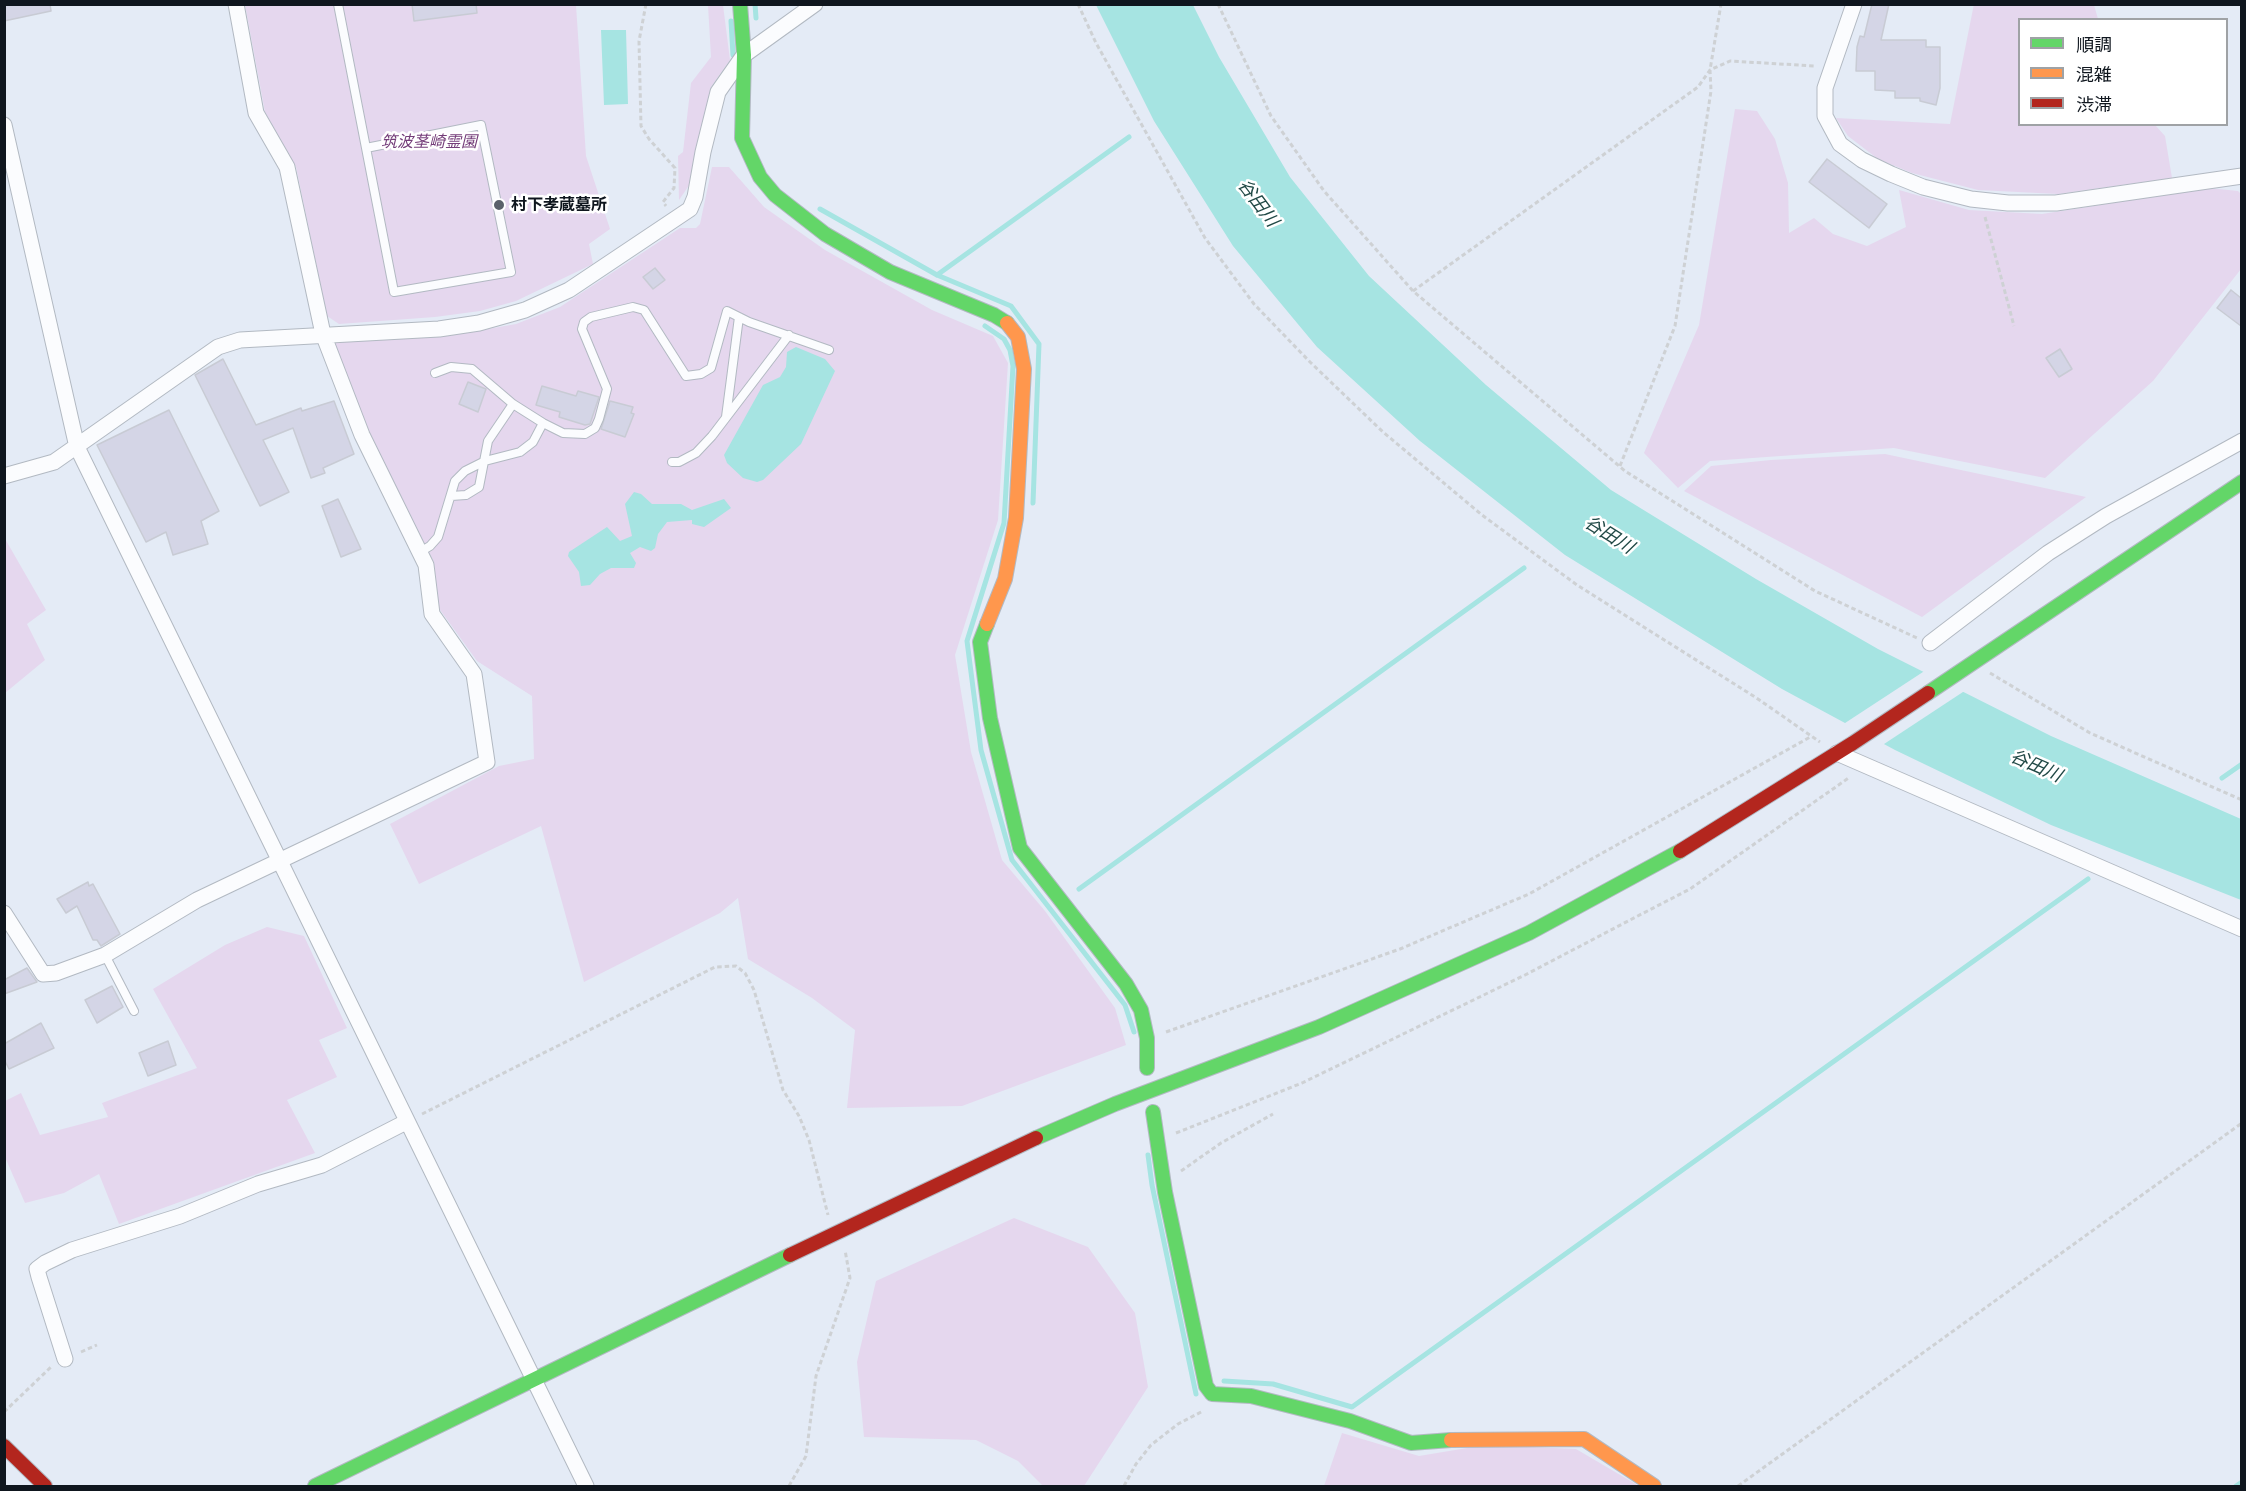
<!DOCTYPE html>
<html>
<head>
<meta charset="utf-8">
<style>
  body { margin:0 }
  #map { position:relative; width:2246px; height:1491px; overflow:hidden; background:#e4ebf6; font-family:"Playfair Display","Noto Sans JP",serif }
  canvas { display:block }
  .frame { position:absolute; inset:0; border:6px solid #0f161e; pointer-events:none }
  .legend { position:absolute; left:2018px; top:18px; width:210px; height:108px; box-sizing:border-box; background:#fff; border:2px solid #9fa2a5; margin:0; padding:8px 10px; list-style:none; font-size:18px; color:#0f161e }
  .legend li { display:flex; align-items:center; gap:12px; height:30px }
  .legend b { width:30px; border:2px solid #9fa2a5 }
</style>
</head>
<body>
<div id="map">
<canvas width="2246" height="1491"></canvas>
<div class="frame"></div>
<ul class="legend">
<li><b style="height:8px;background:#63d668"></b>順調</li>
<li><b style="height:8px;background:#ff974d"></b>混雑</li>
<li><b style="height:8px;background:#b3261e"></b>渋滞</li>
</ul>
</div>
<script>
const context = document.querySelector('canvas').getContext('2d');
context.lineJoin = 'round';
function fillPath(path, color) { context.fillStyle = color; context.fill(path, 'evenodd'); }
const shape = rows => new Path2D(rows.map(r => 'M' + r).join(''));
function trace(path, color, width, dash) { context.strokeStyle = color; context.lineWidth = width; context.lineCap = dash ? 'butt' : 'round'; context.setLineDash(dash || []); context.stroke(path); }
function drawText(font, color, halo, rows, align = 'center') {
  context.font = font + ' "Playfair Display","Noto Sans JP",serif'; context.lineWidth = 5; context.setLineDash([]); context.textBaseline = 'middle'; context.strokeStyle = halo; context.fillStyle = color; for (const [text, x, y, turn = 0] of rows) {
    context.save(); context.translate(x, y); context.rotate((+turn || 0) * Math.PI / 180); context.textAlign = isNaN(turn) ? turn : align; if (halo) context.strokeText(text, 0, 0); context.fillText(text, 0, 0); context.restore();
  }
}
const green = shape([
  [1974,4,2094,5,2098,19,2020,20,2020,124,2155,125,2165,136,2172,178,2058,194,1978,190,1912,173,1878,159,1848,136,1836,118,1950,124],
  [245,5,576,5,586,156,610,229,589,244,593,264,516,301,480,311,435,317,339,324,327,316,296,167,265,112],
  [708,5,723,5,730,60,711,87,690,184,679,200,678,156,683,152,691,83,711,57],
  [1735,109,1757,111,1775,139,1788,183,1789,233,1814,218,1833,234,1867,246,1906,227,1899,190,1969,210,2042,214,2209,188,2238,191,2241,194,2241,269,2153,381,2045,478,1894,448,1710,461,1678,488,1644,453,1699,325],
  [712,167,729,167,764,207,825,250,932,310,993,336,1008,363,998,520,955,655,971,752,1002,860,1045,911,1115,1008,1126,1045,962,1106,847,1108,855,1030,812,998,748,959,738,898,720,913,584,982,541,826,419,884,390,824,499,766,534,759,532,696,477,661,438,607,434,562,367,429,332,342,454,335,516,324,560,307,680,228,696,228,700,224],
  [1885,454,1994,477,2086,497,1922,617,1684,491,1711,466,1771,460],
  [4,537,46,610,27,624,45,660,5,693],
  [267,927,304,936,347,1028,319,1040,337,1077,287,1100,315,1153,119,1224,99,1174,64,1193,25,1203,5,1157,5,1101,21,1093,40,1135,108,1117,102,1103,197,1068,153,989,225,945],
  [1014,1218,1088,1247,1135,1313,1148,1387,1084,1486,1043,1486,1018,1461,976,1440,864,1437,857,1362,876,1281],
  [1342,1433,1419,1456,1485,1445,1576,1449,1639,1486,1324,1486]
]);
const water = shape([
  [1096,5,1193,5,1219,57,1290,177,1369,276,1486,385,1611,490,1756,579,1878,649,2051,736,2241,819,2241,900,2051,825,1895,750,1782,689,1565,555,1420,441,1317,347,1233,246,1154,121],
  [601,30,626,30,628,104,604,105],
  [796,347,825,359,835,371,801,444,763,480,757,482,743,478,727,463,724,455,763,385,780,377,786,367,787,352],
  [634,492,641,494,652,504,681,504,692,510,724,499,731,508,704,527,692,524,692,520,667,522,658,534,655,548,651,551,640,547,630,553,636,563,634,568,611,568,600,574,590,585,581,586,579,572,568,556,569,552,607,527,620,541,632,536,625,504]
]);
const pier = shape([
  [1926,670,1966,690,1881,746,1842,725]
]);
const stream = shape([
  [755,4,756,18],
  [731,21,733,55],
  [820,209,937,275,1011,306,1039,344,1033,503],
  [937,275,1129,137],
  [985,326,1004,339,1010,350,1013,366,1004,523,967,641,981,750,1012,860,1125,1005,1134,1032],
  [2222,778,2242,764],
  [1079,889,1524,568],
  [1148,1155,1152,1185,1196,1394],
  [1224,1381,1273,1384,1352,1407,2088,879],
  [2236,1486,2242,1482]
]);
const building = shape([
  [4,4,50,4,51,11,4,21,4,4],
  [412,4,476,4,477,13,414,21,412,4],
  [1872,4,1889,4,1881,40,1926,40,1926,47,1940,47,1940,88,1936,105,1920,101,1920,98,1895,98,1895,91,1875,90,1875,71,1856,71,1857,47,1860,36,1864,37,1872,4],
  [1827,159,1887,204,1869,228,1809,182,1827,159],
  [655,268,665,280,653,289,643,277,655,268],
  [2231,290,2241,298,2241,326,2217,308,2231,290],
  [2060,349,2072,369,2059,377,2046,358,2060,349],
  [223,359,256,425,301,408,302,411,334,401,354,454,323,468,325,473,311,478,293,428,263,440,289,492,260,506,195,375,223,359],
  [468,382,486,389,478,412,459,404,468,382],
  [542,386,576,396,578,391,599,397,590,424,585,425,559,417,560,412,536,405,542,386],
  [610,401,633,407,631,413,634,414,625,437,601,429,610,401],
  [169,410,219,511,201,521,208,544,173,555,166,532,146,542,97,445,169,410],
  [338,499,361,549,341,557,322,506,338,499],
  [88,882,89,886,93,884,120,934,101,946,97,940,93,940,77,906,66,913,57,899,88,882],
  [27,968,37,982,4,994,4,980,27,968],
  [112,986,123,1007,97,1023,85,1000,112,986],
  [41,1023,54,1048,9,1069,4,1059,4,1044,41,1023],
  [168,1041,176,1065,148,1076,139,1053,168,1041]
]);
const path = shape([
  [646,4,639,41,641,126,649,139,675,168,674,188,663,202,666,206],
  [1078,4,1096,43,1205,238,1254,304,1310,362,1383,432,1482,515,1577,585,1755,697,1820,742],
  [1218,4,1271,116,1324,191,1413,291,1625,471,1815,591,1917,638],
  [1985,217,2014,326],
  [1413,291,1698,87,1710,70,1730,61,1815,66],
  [1620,466,1675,326,1711,91,1710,70,1721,4],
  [1990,673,2090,733,2242,800],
  [1166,1032,1400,949,1529,894,1812,736],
  [422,1114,715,967,736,966,745,973,754,990,783,1090,799,1116,809,1140,828,1215],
  [1176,1133,1302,1083,1525,975,1630,920,1690,889,1850,777],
  [1181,1171,1221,1143,1273,1114],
  [81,1352,97,1345],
  [4,1412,51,1367],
  [789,1486,806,1456,816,1376,850,1278,845,1250],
  [1124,1486,1136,1464,1151,1445,1178,1424,1203,1411],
  [1738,1486,2242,1123]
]);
const lane = shape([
  [338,4,394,292,511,272,481,125,366,148],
  [435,373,451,367,472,369,513,404,543,423,563,433,585,434,595,428,599,419,607,389,582,329,584,322,591,317,633,307,644,310,686,376,701,374,711,368,727,311,749,322,829,350],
  [726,417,739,317],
  [672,462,679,462,696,453,712,436,789,335],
  [451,496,466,495,479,487,488,441,513,404],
  [420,552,430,546,438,537,455,481,465,471,485,461,520,452,533,442,543,423],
  [105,955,134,1011]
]);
const street = shape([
  [1854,4,1825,88,1825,116,1840,144,1862,160,1891,174,1923,187,1971,199,2008,203,2056,203,2242,176],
  [4,125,77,447,586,1486],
  [4,476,54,462,218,347,240,340,439,329,479,323,525,310,569,290,690,209,695,197,703,152,718,92,744,55,815,4],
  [1930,643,2048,553,2106,516,2242,441],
  [1837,753,2242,929],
  [4,913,43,974,56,973,105,955,197,900,487,762,474,674,432,614,426,565,362,435,323,334,287,167,256,113,236,4],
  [65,1359,39,1277,37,1269,45,1263,72,1250,180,1216,258,1184,322,1165,406,1122]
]);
const fast = shape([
  [740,4,744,55,742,138,760,177,775,195,825,234,890,272,994,315,1007,323],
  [987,624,980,642,990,718,1020,848,1126,984,1141,1010,1147,1038,1147,1068],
  [1928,693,2242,482],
  [1153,1112,1165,1192,1206,1386,1212,1394,1251,1396,1350,1421,1411,1443,1451,1440],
  [1036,1138,1115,1104,1319,1027,1529,933,1680,851],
  [315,1486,790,1255]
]);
const slow = shape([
  [987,624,1005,579,1016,518,1024,369,1018,337,1007,323],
  [1451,1440,1584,1439,1654,1486]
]);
const jam = shape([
  [1680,851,1853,743,1928,693],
  [790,1255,1036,1138],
  [4,1446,45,1486]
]);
const markers = [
  [499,205,6,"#5a616a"]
];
const parkNames = [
  ["筑波茎崎霊園",429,142]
];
const poiNames = [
  ["村下孝蔵墓所",511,205]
];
const waterNames = [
  ["谷田川",1258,203,53],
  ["谷田川",1609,535,32],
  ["谷田川",2036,766,24]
];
fillPath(green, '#e5d7ee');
fillPath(water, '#a6e4e2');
fillPath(pier, '#e4ebf6');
trace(stream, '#a6e4e2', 5);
fillPath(building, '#d4d5e6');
trace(building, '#c8cbd4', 1.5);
trace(lane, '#b2b9c2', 10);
trace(street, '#b2b9c2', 17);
trace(fast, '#b2b9c2', 16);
trace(slow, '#b2b9c2', 16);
trace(jam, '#b2b9c2', 16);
trace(path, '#ced1d4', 3, [4.5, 3]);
trace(lane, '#fbfcfe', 8);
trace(street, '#fbfcfe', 15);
trace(fast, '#63d668', 14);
trace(slow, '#ff974d', 14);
trace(jam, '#b3261e', 14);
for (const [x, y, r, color] of markers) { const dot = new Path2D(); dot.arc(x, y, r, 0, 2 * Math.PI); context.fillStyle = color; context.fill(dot); trace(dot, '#fff', 2); }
drawText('italic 16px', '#743d79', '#fff', parkNames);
drawText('bold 16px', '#0f161e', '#fff', poiNames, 'left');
drawText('italic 18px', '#214946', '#fff', waterNames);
</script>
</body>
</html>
